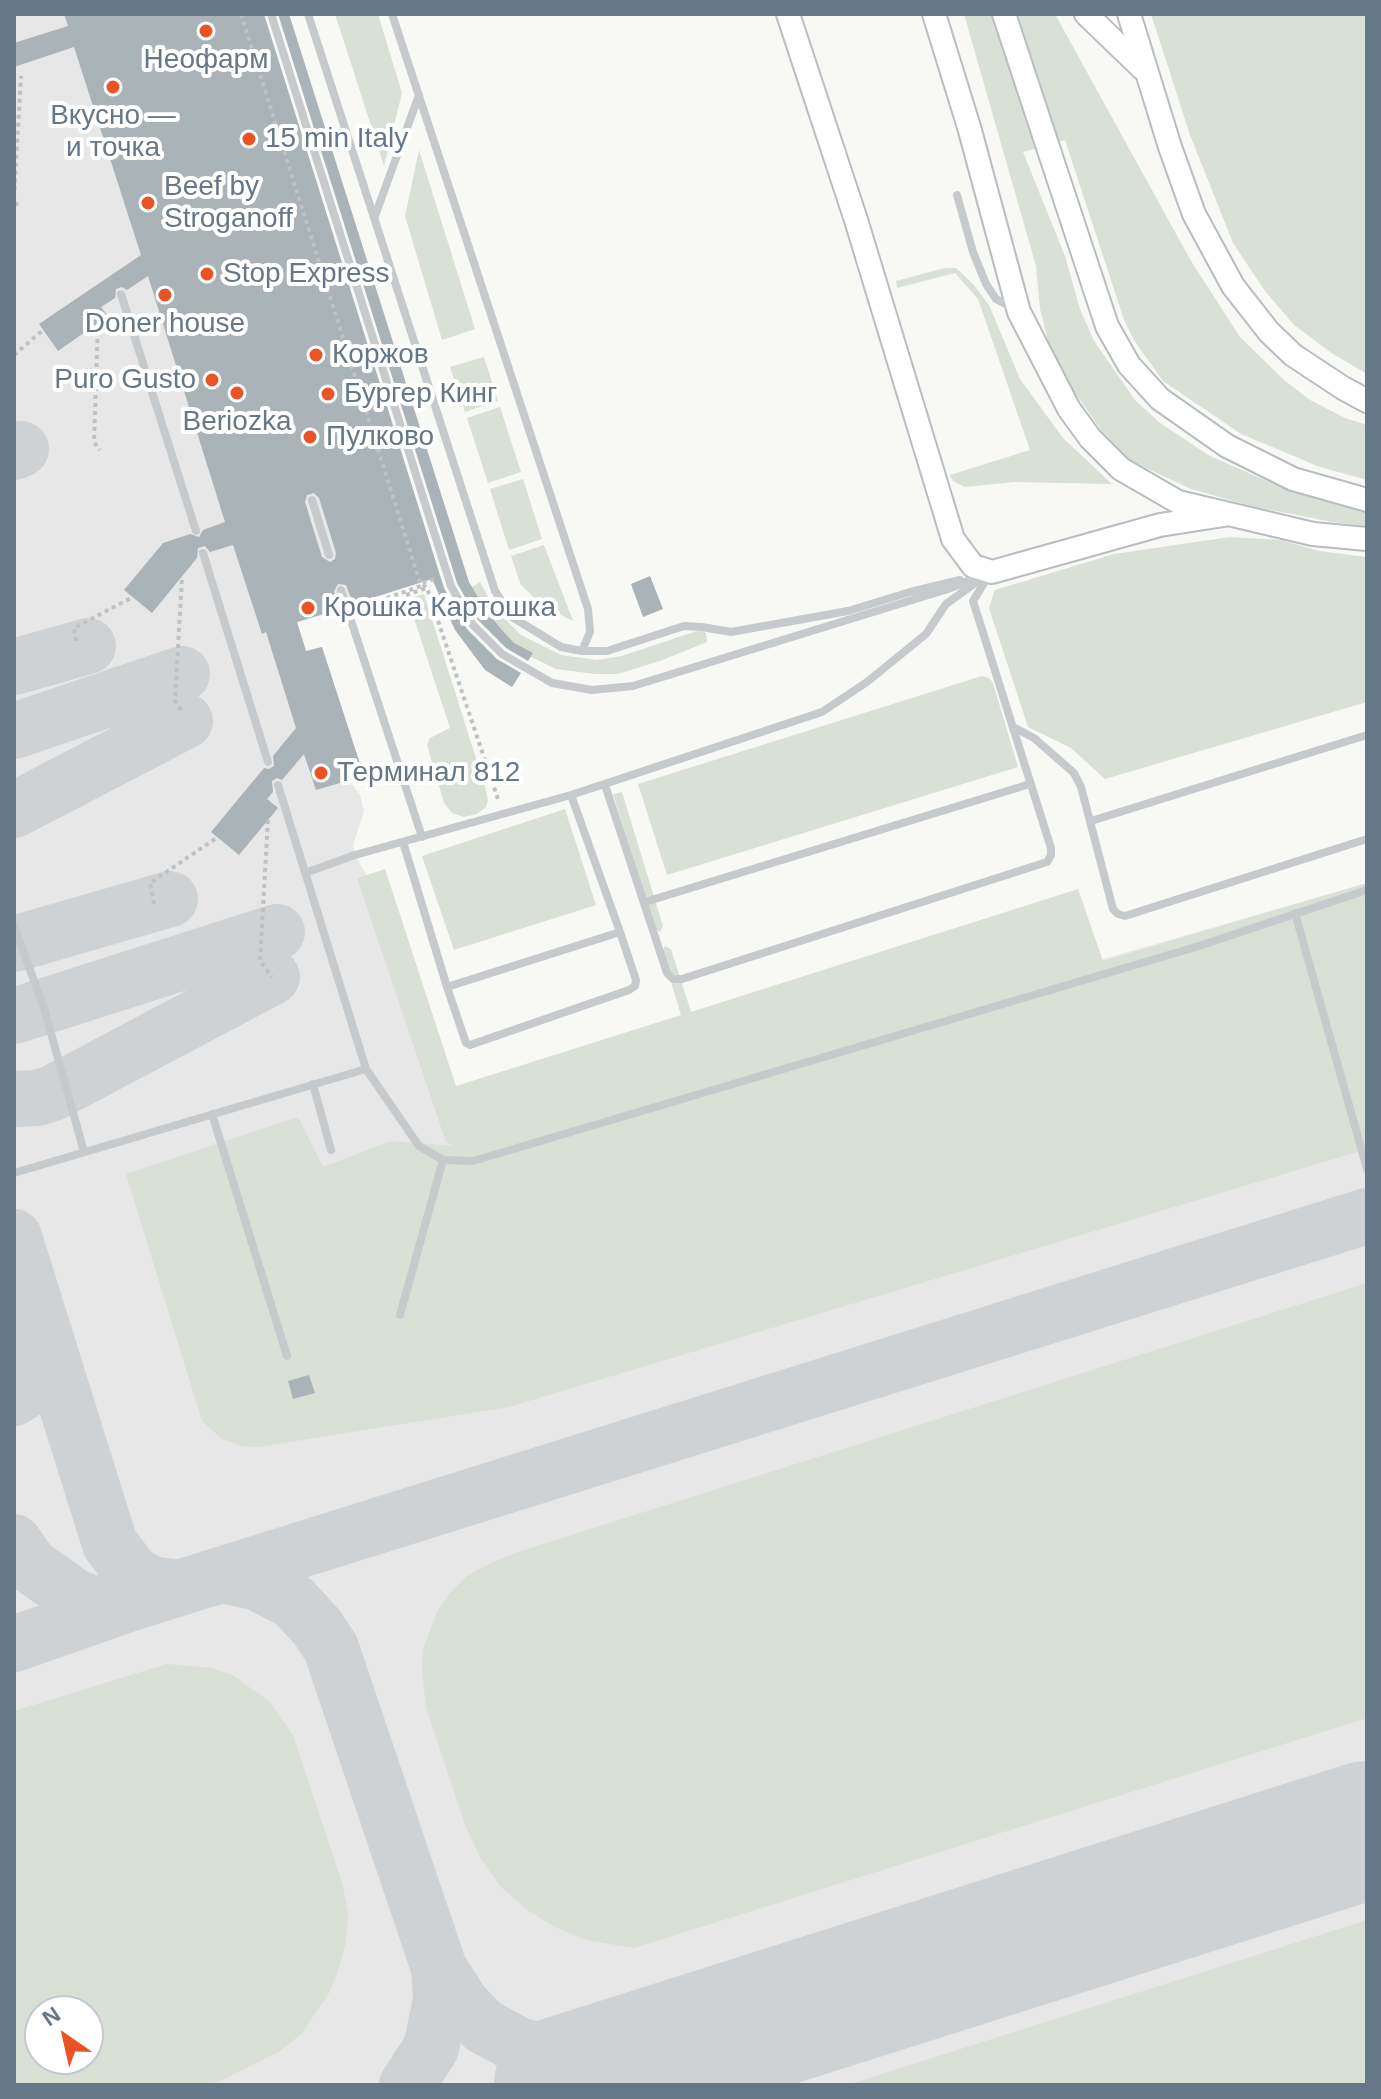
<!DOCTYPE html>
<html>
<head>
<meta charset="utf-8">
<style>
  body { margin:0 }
  #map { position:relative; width:1381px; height:2099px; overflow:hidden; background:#f8f8f5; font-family:Arial,sans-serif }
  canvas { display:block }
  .frame { position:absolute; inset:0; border:16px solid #667887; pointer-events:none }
  .north { position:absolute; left:24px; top:1995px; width:80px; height:80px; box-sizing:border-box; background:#fff; border:2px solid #c2c9cf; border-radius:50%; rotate:326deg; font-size:22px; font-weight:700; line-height:32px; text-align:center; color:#667887 }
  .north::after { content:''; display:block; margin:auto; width:28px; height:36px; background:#ea5323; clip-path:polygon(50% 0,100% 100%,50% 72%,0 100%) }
</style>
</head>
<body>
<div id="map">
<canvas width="1381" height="2099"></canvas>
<div class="frame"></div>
<div class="north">N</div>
</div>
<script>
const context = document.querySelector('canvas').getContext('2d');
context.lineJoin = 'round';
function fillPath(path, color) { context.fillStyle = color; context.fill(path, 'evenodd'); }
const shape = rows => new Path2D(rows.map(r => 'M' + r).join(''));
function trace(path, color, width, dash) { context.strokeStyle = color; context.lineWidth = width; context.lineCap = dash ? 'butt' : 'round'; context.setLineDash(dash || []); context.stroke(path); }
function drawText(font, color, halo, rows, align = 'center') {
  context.font = font + ' Arial,sans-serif'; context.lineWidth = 8; context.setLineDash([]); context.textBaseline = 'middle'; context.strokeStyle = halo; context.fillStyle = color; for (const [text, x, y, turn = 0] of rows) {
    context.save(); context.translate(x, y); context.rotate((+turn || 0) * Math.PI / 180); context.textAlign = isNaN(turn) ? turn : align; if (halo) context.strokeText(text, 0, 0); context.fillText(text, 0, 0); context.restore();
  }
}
const built = shape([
  [14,14,235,14,415,584,297,623,306,651,322,647,364,776,349,780,360,795,364,811,353,845,355,855,373,887,458,1139,924,1011,1367,883,1367,2085,14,2085],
  [40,2011,88,2011,88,2059,40,2059]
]);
const green = shape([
  [335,14,378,14,402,93,384,166],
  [964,14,1055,14,1191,261,1240,337,1284,380,1310,400,1345,418,1367,425,1367,480,1320,467,1241,434,1163,381,1135,342,1124,320,1065,140,1023,152,1065,256,1080,309,1094,341,1135,400,1160,423,1210,456,1285,489,1367,513,1367,526,1332,522,1251,506,1191,489,1129,460,1100,429,1053,360,1040,309,1036,266],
  [1151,14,1367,14,1367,374,1330,352,1294,325,1265,291,1233,243,1190,135],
  [419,150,475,329,442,340,405,216],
  [945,268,956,268,974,285,989,305,1020,379,1063,438,1112,484,1014,482,965,487,953,481,950,475,1030,450,978,299,955,273,897,288,896,281],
  [484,357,498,401,465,412,450,367],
  [500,407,521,472,488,483,467,418],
  [523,479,542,539,509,550,490,489],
  [1230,537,1281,540,1319,551,1367,557,1367,702,1105,779,1071,748,1028,727,989,608,995,590,1114,554],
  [544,545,573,621,543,606,521,585,518,577,511,556],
  [480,582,495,609,521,635,561,655,597,660,622,656,700,630,706,633,707,642,660,661,618,674,595,674,556,669,511,647,467,590],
  [424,594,486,790,488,800,486,807,477,814,464,817,452,813,444,803,427,745,430,738,450,728,410,606,386,613,384,605],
  [982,676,989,678,993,683,1018,767,667,875,638,784],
  [622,792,663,926,660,932,655,929,613,794],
  [565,809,596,905,454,950,422,856],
  [385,869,456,1086,681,1015,662,952,665,946,671,949,691,1012,1078,889,1103,961,1367,883,1367,1149,509,1407,258,1447,240,1446,221,1438,202,1421,126,1174,298,1117,323,1167,391,1141,454,1146,446,1142,357,878],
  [1367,1283,1367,1718,634,1948,586,1940,555,1927,527,1910,502,1888,481,1859,465,1825,426,1708,422,1670,423,1649,437,1612,449,1594,467,1576,491,1563,521,1551],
  [167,1664,212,1668,234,1676,270,1702,293,1735,342,1883,348,1912,346,1942,338,1971,329,1993,301,2034,280,2051,224,2079,206,2085,14,2085,14,1711],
  [40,2011,88,2011,88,2059,40,2059],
  [1367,1920,1367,2085,847,2085]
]);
const taxiway = shape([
  [14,452,21,449],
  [14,667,88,646],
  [14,731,182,674],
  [14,810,185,721],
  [14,944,170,899],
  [14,1016,277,932],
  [14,1099,37,1098,53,1093,272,977],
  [14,1237,110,1544,133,1574,151,1584,179,1588],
  [14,1398,23,1392,36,1375,41,1358,43,1330,39,1323],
  [14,1542,30,1565,72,1595,90,1603,128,1604],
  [223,1575,258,1583,293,1601,317,1627,331,1648,439,1968,441,2000,431,2048,407,2085],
  [14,1644,128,1604,1367,1216],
  [439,1968,462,2004,483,2026,520,2046,570,2056,602,2058,701,2042]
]);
const runway = shape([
  [563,2085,1367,1830]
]);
const building = shape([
  [64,14,264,14,444,588,467,629,497,659,521,673,512,687,485,670,455,630,432,579,353,604,346,585,338,584,334,591,340,609,297,622,306,651,322,647,364,776,316,790,304,754,282,780,277,778,272,781,273,792,267,799,278,808,239,855,211,832,264,768,269,769,274,766,273,756,296,728,266,632,262,634,233,545,210,552,205,546,198,548,197,558,152,613,124,590,163,543,190,534,199,537,203,530,225,522,148,276,127,290,122,287,116,289,115,298,101,307,108,316,58,351,39,324,141,255,74,47,14,67,14,43,68,26],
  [314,493,319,498,336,553,335,559,330,562,322,557,305,502,307,495],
  [278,14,289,14,469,582,485,609,501,629,514,643,533,653,528,661,506,648,478,620,457,583],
  [650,576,663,609,643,617,631,584],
  [309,1375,315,1393,293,1399,288,1381]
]);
const path = shape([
  [241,14,421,586,370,604],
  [17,206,14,197,21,76],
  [98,323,94,442,100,450],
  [14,355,43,330],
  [434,579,421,583,427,588,499,802],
  [406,595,427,588],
  [76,641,74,628,133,597],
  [181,710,175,701,182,577],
  [268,820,260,961,272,977],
  [154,904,150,883,218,837]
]);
const lane = shape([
  [271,14,451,586,472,624,502,654,552,683,592,690,633,686,948,589,983,575],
  [308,14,495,591,512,617,561,647,582,651,607,651,684,626,702,627,731,632,848,611,910,592,960,580],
  [392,14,588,609,590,632,582,651],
  [957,195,973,252,986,284,996,299,1013,308],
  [375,216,419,95],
  [121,294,196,531],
  [312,500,329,555],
  [203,553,268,762],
  [341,590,422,837],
  [1015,728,1034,738,1074,773,1081,787,1113,909,1118,914,1125,916,1367,839],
  [278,785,366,1069,419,1146,443,1160,473,1161,1199,946,1367,890],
  [605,785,667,973,673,979,682,979,1047,862,1051,855,1051,848,973,601,989,575],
  [571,795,620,932],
  [1091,821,1367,735],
  [403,842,447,987,466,1043,470,1045,629,990,635,986,636,980,620,932,447,987],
  [305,873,355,855,571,795,822,712,867,682,926,634,946,604,978,581],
  [645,902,1030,784],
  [1295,913,1367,1169],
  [14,926,44,1008,84,1152],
  [313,1084,331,1150],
  [212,1114,287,1356],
  [14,1173,366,1069],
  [400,1315,443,1160]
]);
const secondary = shape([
  [788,14,856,220,953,539,973,566,992,572,1160,525,1224,515],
  [934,14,969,127,1019,312,1069,409,1090,438,1121,469,1178,502,1313,534,1367,539],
  [1004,14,1107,326,1129,365,1160,399,1227,446,1293,479,1367,500],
  [1086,14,1143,69],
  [1129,14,1170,147,1194,214,1233,286,1269,332,1293,355,1343,388,1367,401]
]);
const markers = [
  [206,31,8,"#ea5323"],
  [113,87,8,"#ea5323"],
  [249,139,8,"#ea5323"],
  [148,203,8,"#ea5323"],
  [207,274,8,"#ea5323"],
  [165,295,8,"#ea5323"],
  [316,355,8,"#ea5323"],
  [212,380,8,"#ea5323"],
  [237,393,8,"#ea5323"],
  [328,394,8,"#ea5323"],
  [310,437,8,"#ea5323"],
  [308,608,8,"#ea5323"],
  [321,773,8,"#ea5323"]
];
const poiNames = [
  ["Неофарм",206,60,"center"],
  ["Вкусно —",113,116,"center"],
  ["и точка",113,148,"center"],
  ["15 min Italy",265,139],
  ["Beef by",164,187],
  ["Stroganoff",164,219],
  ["Stop Express",223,274],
  ["Doner house",165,324,"center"],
  ["Коржов",332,355],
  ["Puro Gusto",196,380,"right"],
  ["Бургер Кинг",344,394],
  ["Beriozka",237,422,"center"],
  ["Пулково",326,437],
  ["Крошка Картошка",324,608],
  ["Терминал 812",337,773]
];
fillPath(built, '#e6e7e6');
fillPath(green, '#d9e0d6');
trace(taxiway, '#cfd2d4', 56);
trace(runway, '#cfd2d4', 138);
fillPath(building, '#aab3b8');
trace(secondary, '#b8bdc2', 26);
trace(path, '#bfc2c4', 4, [4, 4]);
trace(lane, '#c6cacd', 8);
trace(secondary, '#fff', 22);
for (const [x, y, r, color] of markers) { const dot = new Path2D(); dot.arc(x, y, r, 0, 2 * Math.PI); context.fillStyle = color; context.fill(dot); trace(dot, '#fff', 3); }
drawText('28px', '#667887', '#fff', poiNames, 'left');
</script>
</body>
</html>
